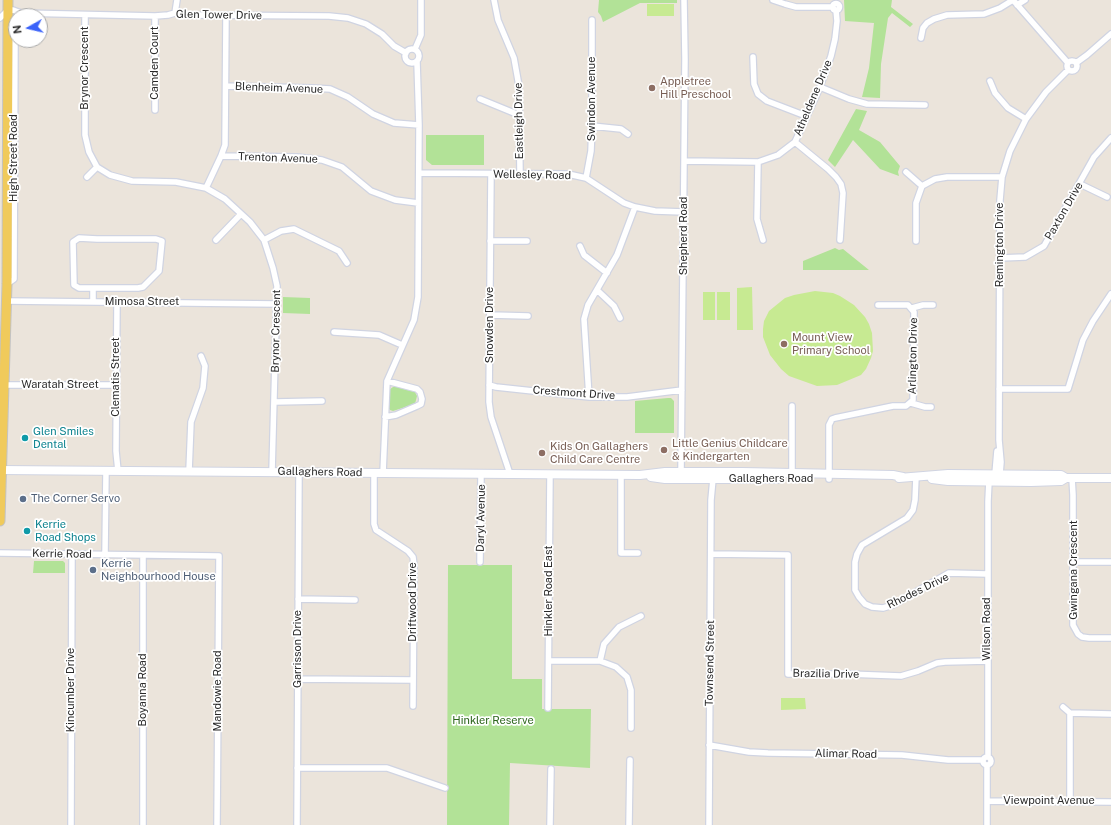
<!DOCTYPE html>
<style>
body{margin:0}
#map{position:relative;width:1111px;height:825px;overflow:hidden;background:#ebe4db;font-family:"Public Sans",sans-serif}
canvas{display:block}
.north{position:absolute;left:8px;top:8px;width:40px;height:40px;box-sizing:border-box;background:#fff;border:1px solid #a9a9a9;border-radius:50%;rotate:262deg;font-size:11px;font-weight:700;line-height:16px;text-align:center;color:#292929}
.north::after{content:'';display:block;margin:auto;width:14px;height:18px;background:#3a62f9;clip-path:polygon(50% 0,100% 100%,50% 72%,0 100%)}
</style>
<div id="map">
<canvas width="1111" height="825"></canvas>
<div class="north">N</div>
</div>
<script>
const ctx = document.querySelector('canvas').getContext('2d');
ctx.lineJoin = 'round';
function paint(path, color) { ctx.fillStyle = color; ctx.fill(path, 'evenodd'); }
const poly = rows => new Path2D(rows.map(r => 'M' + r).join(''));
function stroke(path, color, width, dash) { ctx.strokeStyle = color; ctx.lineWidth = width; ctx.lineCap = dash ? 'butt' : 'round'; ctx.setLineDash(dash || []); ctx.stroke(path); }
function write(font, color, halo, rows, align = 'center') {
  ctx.font = font + ' "Public Sans",sans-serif'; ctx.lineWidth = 3.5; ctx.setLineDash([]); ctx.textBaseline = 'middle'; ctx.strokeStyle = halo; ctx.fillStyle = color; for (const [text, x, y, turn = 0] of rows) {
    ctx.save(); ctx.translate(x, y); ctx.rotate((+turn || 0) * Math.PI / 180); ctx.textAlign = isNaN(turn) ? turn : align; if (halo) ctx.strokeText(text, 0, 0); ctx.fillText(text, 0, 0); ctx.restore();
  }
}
paint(poly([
 [599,0,677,0,677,3,640,3,603,22,601,16,598,12],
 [844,0,892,0,891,7,913,24,910,27,892,13,888,18,881,64,880,98,862,97,869,68,874,23,845,21],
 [856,109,867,111,859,130,880,142,900,166,898,172,899,176,880,169,853,140,835,167,828,160],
 [426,135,484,135,484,165,432,165,426,160],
 [835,248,839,250,843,249,869,270,803,270,803,261],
 [283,297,310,298,310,314,283,313],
 [393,387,397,387,415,392,417,396,415,404,393,411,390,410,388,407,388,395,389,390],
 [668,398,671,398,674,401,674,433,635,433,635,401],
 [34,561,63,561,65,563,65,573,33,573],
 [448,565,512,565,512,679,542,679,542,709,591,709,590,768,510,763,509,825,447,825]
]), '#b2e297');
paint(poly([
 [647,4,674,4,674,16,647,16],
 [752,287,753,330,737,330,737,288],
 [815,291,833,293,840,296,854,305,865,317,869,324,872,333,873,351,871,358,866,369,861,375,837,385,817,386,789,376,781,369,770,355,763,337,763,329,764,321,769,311,785,298,794,295],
 [703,292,715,292,715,320,703,320],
 [717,292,730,292,730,320,717,320],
 [781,698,805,698,806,709,781,710]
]), '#c7ea92');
const street = poly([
 [494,0,498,20,514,58,519,86,520,174],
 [773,0,785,4,796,7,833,7],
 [1013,0,1068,63],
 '832.5 7a3.5 3.5 0 1 1 7 0a3.5 3.5 0 1 1-7 0Z',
 [1017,5,1025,0],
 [175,13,177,0],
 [85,15,85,135,89,152,97,167,110,175,132,181,176,182,206,188,225,199,250,222,264,240,273,268,277,286,272,472],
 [155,16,155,110],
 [0,18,6,12,13,10,21,13,155,16,168,15,175,13,186,15,329,16,348,18,366,24,382,34,394,46,406,53],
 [921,38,923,28,927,23,934,19,947,15,984,14,1000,8,1013,0],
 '405 56a7 7 0 1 1 14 0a7 7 0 1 1-14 0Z',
 [415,49,421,35,421,0],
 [753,57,754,84,758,94,767,101,806,116],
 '1067 66a5 5 0 1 1 10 0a5 5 0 1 1-10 0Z',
 [1076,63,1087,55,1111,34],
 [990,81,995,93,1008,108,1026,119],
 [226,86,313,88,330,89,348,97,373,114,394,123,419,125],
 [820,87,849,99,867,104,925,105],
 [480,99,519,115],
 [592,126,621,129,628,134],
 [795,142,828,169,836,177,841,184,843,193,840,240],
 [221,156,297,157,322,160,342,167,371,191,395,200,418,203],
 [684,161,758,162,778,155,795,142,820,87,831,56,835,39,837,21,836,10],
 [758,162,757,219,763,240],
 [906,172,922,186],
 [419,173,568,174,586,178,624,203,635,207,655,211,684,212],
 [491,174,489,402,491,417,510,474],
 [87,177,97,167],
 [586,178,591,151,592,126,592,20],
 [1080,184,1107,197],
 [206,188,221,156,225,145,226,15],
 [216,240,241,214],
 [264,240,281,231,294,229,339,251,347,263],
 [490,241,527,241],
 [916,241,916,203,922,186,935,179,947,177,1002,177],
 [580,246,584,255,607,273],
 [1000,258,1025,257,1044,246,1094,157,1111,138],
 [7,284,14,279,15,36,8,32],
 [93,288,138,288,143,287,159,271,162,241,156,239,97,239,79,238,73,242,74,285,79,288,93,288,93,302],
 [597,290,614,306,620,318],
 [7,301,277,304],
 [117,302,116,451,118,471],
 [912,308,923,305,933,305],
 [490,315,528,316],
 [334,332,379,335,402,345],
 [4,385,116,385],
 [489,385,496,387,589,397,627,397,682,390],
 [999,389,1068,389,1083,340,1093,321,1111,294],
 [589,397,584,319,588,305,617,255,635,207],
 [275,402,322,401],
 [911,403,925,407,931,407],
 [385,417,396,415,417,406,421,404,422,399,420,392,417,389,387,381],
 [189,471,191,422,203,388,205,366,201,356],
 [681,472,685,59,684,0],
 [374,473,374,524,376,530,408,551,413,557,414,565,413,706],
 [383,473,387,381,414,320,418,297,419,125,417,62],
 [995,474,997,451],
 [1000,474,1001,462,999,440,1000,200,1002,177,1010,151,1026,119,1046,92,1068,70],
 [621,475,621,553,638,553],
 [916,477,915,500,913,510,907,518,862,545,857,554,855,562,855,590,859,597,865,604,872,607,883,608,893,605,949,573,987,574],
 [792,478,792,406],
 [1072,478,1073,495,1073,625,1078,634,1082,637,1089,638,1111,638],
 [829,479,829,425,832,419,835,418,893,406,906,406,913,400,914,312,908,305,878,305],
 [0,553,219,556,217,825],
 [105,554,106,471],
 [711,554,788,555,788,674,848,674,901,676,918,671,937,663,945,662,988,661],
 [480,562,481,474],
 [1074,562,1111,562],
 [298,599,355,600],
 [549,661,600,661,616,667,627,677,631,690,631,728],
 [600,661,604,644,619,627,641,616],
 [298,679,413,680],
 [1063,707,1070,713],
 [548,708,550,474],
 [709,745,749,752,768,753,902,755,948,760,983,760],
 '983 761a4 4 0 1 1 8 0a4 4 0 1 1-8 0Z',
 [988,757,988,501,989,481],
 [987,765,987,825],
 [297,768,387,768,445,788],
 [988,801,1111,802],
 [1070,802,1070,713,1111,714],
 [71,825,72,554],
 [143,825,143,555],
 [297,825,299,472],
 [550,825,551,769],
 [629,825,630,760],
 [709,825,711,500,713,479]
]);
const secondary = poly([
 [0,470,640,475,665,472,742,472,893,475,903,477],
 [651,477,665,479,778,479],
 [899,478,948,474,1061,475,1066,478,1111,478],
 [932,479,948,481,1031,482,1061,481,1066,478]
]);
const primary = poly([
 [0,521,7,284,8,0]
]);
stroke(street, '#d0d4e2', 8);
stroke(secondary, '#d0d4e2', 10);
stroke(primary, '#c3c3c3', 11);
stroke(street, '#fff', 5.5);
stroke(secondary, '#fff', 8);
stroke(primary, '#f0ca5b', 9);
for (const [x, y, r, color] of [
 [652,88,4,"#8d6e63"],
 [784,344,4,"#8d6e63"],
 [25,438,4,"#0f9aa8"],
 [664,450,4,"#8d6e63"],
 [542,453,4,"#8d6e63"],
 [23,499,4,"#5c6f8a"],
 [27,531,4,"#0f9aa8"],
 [93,570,4,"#5c6f8a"]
]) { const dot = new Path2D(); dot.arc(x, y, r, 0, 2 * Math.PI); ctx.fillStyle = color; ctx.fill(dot); stroke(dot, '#fff', 1.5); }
write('11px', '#292929', '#fff', [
 ["Glen Tower Drive",219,15,1],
 ["Camden Court",155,63,-90],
 ["Brynor Crescent",85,68,-90],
 ["Blenheim Avenue",279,88,2],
 ["Atheldene Drive",813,98,-67],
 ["Swindon Avenue",592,99,-90],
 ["Eastleigh Drive",519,121,-91],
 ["High Street Road",14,158,-90],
 ["Trenton Avenue",278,158,2],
 ["Wellesley Road",532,175,1],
 ["Paxton Drive",1064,211,-60],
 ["Shepherd Road",684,236,-90],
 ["Remington Drive",1000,245,-90],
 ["Mimosa Street",142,302],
 ["Snowden Drive",490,325,-90],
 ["Brynor Crescent",276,331,-89],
 ["Arlington Drive",913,356,-89],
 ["Clematis Street",116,377,-90],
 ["Waratah Street",60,385],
 ["Crestmont Drive",574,393,4],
 ["Gallaghers Road",320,472,1],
 ["Gallaghers Road",771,479],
 ["Daryl Avenue",481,518,-89],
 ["Kerrie Road",62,554,1],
 ["Gwingana Crescent",1074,570,-90],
 ["Hinkler Road East",549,591,-90],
 ["Rhodes Drive",918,591,-26],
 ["Driftwood Drive",413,602,-90],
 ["Wilson Road",987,629,-90],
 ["Garrisson Drive",298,649,-90],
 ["Townsend Street",710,663,-89],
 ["Brazilia Drive",826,674,1],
 ["Kincumber Drive",71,690,-90],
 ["Boyanna Road",143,690,-90],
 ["Mandowie Road",218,691,-90],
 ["Alimar Road",846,754,1],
 ["Viewpoint Avenue",1049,801]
]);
write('11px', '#785e54', '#fff', [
 ["Appletree",660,82],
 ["Hill Preschool",660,95],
 ["Mount View",792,338],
 ["Primary School",792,351],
 ["Little Genius Childcare",672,444],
 ["& Kindergarten",672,457],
 ["Kids On Gallaghers",550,447],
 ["Child Care Centre",550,460]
], 'left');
write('11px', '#0d838f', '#fff', [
 ["Glen Smiles",33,432],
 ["Dental",33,445],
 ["Kerrie",35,525],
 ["Road Shops",35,538]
], 'left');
write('11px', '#4e5e75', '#fff', [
 ["The Corner Servo",31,499],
 ["Kerrie",101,564],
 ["Neighbourhood House",101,577]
], 'left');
write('11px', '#2b651a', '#fff', [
 ["Hinkler Reserve",493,721]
]);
</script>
